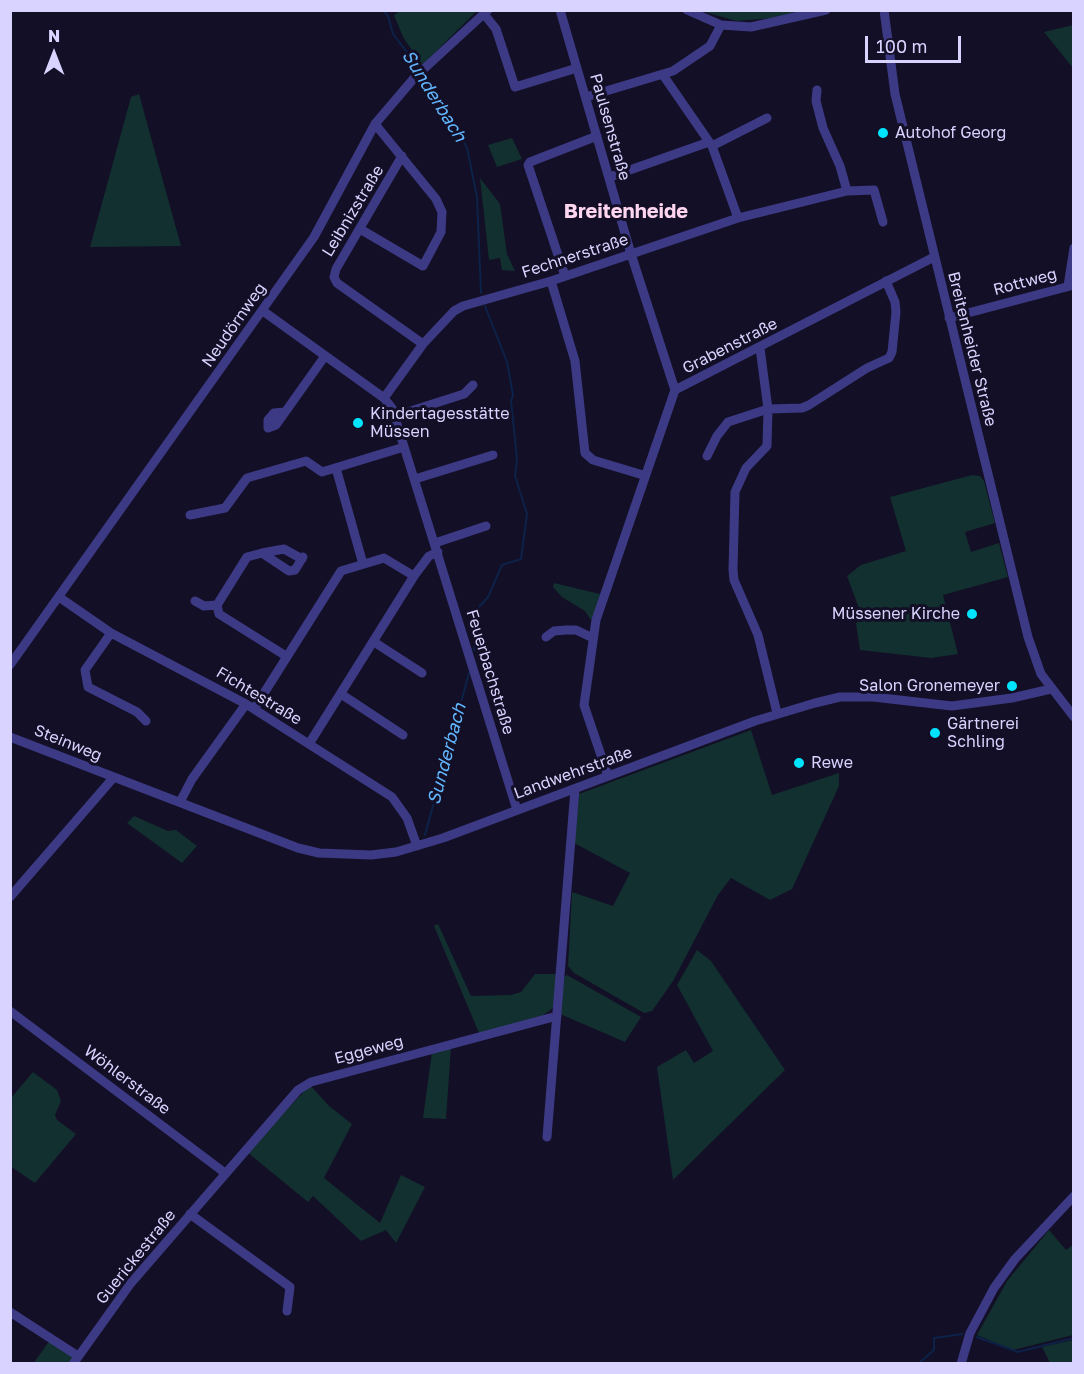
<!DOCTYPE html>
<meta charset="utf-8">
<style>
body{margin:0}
#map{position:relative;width:1084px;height:1374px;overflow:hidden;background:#130f26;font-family:"Golos Text",sans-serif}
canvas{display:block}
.frame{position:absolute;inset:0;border:12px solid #d9d4ff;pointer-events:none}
.north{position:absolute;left:24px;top:24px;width:60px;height:60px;-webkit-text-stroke:4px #130f26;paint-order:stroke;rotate:0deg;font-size:16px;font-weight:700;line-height:24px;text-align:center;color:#d9d4ff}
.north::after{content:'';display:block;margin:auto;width:21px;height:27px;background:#d9d4ff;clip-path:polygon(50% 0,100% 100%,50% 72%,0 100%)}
.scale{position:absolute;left:865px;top:36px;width:96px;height:27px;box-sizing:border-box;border:3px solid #d9d4ff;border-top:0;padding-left:8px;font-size:18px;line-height:21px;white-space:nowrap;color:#d9d4ff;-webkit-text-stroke:4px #130f26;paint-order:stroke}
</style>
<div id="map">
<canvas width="1084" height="1374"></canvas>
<div class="frame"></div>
<div class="north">N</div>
<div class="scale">100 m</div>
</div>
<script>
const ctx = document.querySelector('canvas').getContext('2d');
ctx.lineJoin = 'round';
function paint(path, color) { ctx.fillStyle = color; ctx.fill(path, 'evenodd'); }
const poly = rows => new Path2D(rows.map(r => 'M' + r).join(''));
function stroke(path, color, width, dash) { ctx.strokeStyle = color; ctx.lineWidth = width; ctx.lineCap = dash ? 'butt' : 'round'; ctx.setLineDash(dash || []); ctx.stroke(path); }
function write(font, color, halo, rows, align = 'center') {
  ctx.font = font + ' "Golos Text",sans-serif'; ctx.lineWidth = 6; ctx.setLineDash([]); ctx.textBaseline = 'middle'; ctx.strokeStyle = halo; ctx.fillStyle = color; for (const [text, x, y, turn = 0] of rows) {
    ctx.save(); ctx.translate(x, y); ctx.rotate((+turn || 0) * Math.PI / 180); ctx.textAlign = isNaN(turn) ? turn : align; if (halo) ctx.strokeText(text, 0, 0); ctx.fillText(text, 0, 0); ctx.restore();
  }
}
paint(poly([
 [400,11,477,11,422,65,403,37,394,15],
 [701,11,802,11,773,18,737,21],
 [1073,25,1074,25,1073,68,1044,32],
 [139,94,181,246,90,247,131,97],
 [512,138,522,159,497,167,488,145],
 [480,178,500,204,507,254,515,271,502,270,500,258,489,260],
 [972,475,980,476,984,481,995,523,965,532,971,552,999,543,1008,577,943,595,958,654,931,658,860,650,856,623,863,619,847,576,861,565,906,551,890,497],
 [554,583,600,594,595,616,591,620,585,611,562,597,553,587],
 [751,730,772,795,839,773,839,786,792,889,770,900,731,878,718,895,673,981,652,1011,644,1013,574,973,568,966,572,892,613,906,630,873,574,843,579,794],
 [134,816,168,831,176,830,197,846,182,863,127,823],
 [438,924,471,996,511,995,521,992,535,974,558,974,554,1007,542,1016,479,1033,434,926],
 [697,950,711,961,785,1070,673,1180,657,1067,686,1050,694,1063,713,1051,677,985],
 [567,975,641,1017,625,1042,560,1014,564,977],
 [451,1047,446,1119,423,1118,432,1052],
 [33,1072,57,1090,61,1101,55,1115,57,1120,76,1134,35,1183,10,1166,11,1098],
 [310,1085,329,1106,352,1124,324,1178,380,1223,401,1175,425,1187,396,1243,386,1230,361,1241,313,1196,308,1202,247,1152],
 [1049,1230,1066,1250,1073,1245,1073,1335,1013,1350,977,1335,1007,1281],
 [50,1340,74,1357,69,1363,33,1364],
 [1073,1340,1073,1363,1050,1363,1042,1347]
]), '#12302f');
stroke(poly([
 [383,10,388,16,393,34,419,68],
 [422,72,454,122,467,148,477,197,481,293],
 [474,650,478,608,488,597,502,565,521,559,527,514,515,476,517,459,511,401,513,395,507,362,485,306],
 [425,835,469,673],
 [977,1337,1018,1352,1074,1338],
 [918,1364,934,1350,934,1338,963,1334]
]), '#0c2248', 2);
stroke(poly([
 [560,10,631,254,675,390],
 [687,10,721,25,751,27,826,10],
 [884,10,895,94,1028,637,1041,674,1074,717],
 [484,14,496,29,515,87,577,68],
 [663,75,712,146,738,218],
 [817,90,816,101,823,128,840,166,847,191],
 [586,97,673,71,710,46,721,25],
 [712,146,767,118],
 [402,156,336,269,334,277,337,283,423,344],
 [610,177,709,142],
 [360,229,423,266,441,232,442,212,436,199,375,124],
 [565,276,528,165,530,162,597,136],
 [551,281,575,361,585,453,593,460,643,475],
 [1068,286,1074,248],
 [263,311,384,398,392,408,517,810],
 [949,318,1074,285],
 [760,348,768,409,767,446,746,468,735,492,733,570,734,580,758,635,777,713],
 [675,390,934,257],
 [384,398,423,344,454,311,463,306,551,281,738,218,847,191,874,190,883,222],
 [395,416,464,394,473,385],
 [268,428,276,425,325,356],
 [268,428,268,420,274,413,285,412],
 [707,456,717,436,728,422,768,409,802,408,809,405,867,368,889,358,892,352,896,312,895,302,886,281],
 [336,468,363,564],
 [415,479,493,455],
 [190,515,225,508,247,478,306,461,322,472,404,447],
 [435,543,486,526],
 [262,553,284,549,302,559],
 [59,597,111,633,246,704,392,797,407,818,417,846],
 [195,601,204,606,217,605,219,614,286,656],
 [217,605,247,557,262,553,289,571,295,570,303,557],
 [111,633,85,670,88,687,137,712,146,721],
 [546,637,554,631,566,630,576,630,593,638],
 [374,642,422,673],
 [10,665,314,237,375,124,415,77,488,10],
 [341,694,403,735],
 [254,709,341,571,384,558,414,576],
 [10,737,298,848,319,853,371,855,396,852,443,838,755,721,815,703,840,697,873,697,952,706,1012,698,1051,689],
 [309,744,414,576,429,556,438,552],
 [608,776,584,705,596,620,675,390],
 [180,802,192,779,246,704],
 [10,897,114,777],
 [10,1011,225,1173],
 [547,1137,575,789],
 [190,1214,290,1287,287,1311],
 [10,1312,78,1356],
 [73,1364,131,1283,298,1090,311,1082,557,1016],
 [961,1364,970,1333,994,1288,1015,1259,1074,1196]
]), '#3d3a85', 9);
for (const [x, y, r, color] of [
 [883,133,6,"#00e5ff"],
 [358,423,6,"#00e5ff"],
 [972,614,6,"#00e5ff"],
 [1012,686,6,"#00e5ff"],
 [935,733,6,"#00e5ff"],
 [799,763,6,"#00e5ff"]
]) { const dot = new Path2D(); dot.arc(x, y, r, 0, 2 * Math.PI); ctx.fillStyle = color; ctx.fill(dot); stroke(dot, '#130f26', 2); }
write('16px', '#d9d4ff', '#130f26', [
 ["Paulsenstraße",610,127,74],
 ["Leibnizstraße",353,211,-59],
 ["Fechnerstraße",575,256,-18],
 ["Rottweg",1025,282,-15],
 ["Neudörnweg",234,325,-55],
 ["Grabenstraße",730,346,-27],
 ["Breitenheider Straße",972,349,76],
 ["Feuerbachstraße",490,672,73],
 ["Fichtestraße",259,696,31],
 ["Steinweg",68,743,22],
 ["Landwehrstraße",573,773,-20],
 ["Eggeweg",369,1050,-15],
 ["Wöhlerstraße",127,1080,37],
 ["Guerickestraße",136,1257,-51]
]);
write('16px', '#d9d4ff', '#130f26', [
 ["Autohof Georg",895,133],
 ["Kindertagesstätte",370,414],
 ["Müssen",370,432],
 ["Müssener Kirche",960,614,"right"],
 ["Salon Gronemeyer",1000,686,"right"],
 ["Gärtnerei",947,724],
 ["Schling",947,742],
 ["Rewe",811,763]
], 'left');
write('italic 18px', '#62b6ff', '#130f26', [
 ["Sunderbach",434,96,58],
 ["Sunderbach",447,754,-75]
]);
write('bold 20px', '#ffd6f0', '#130f26', [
 ["Breitenheide",626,212]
]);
</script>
